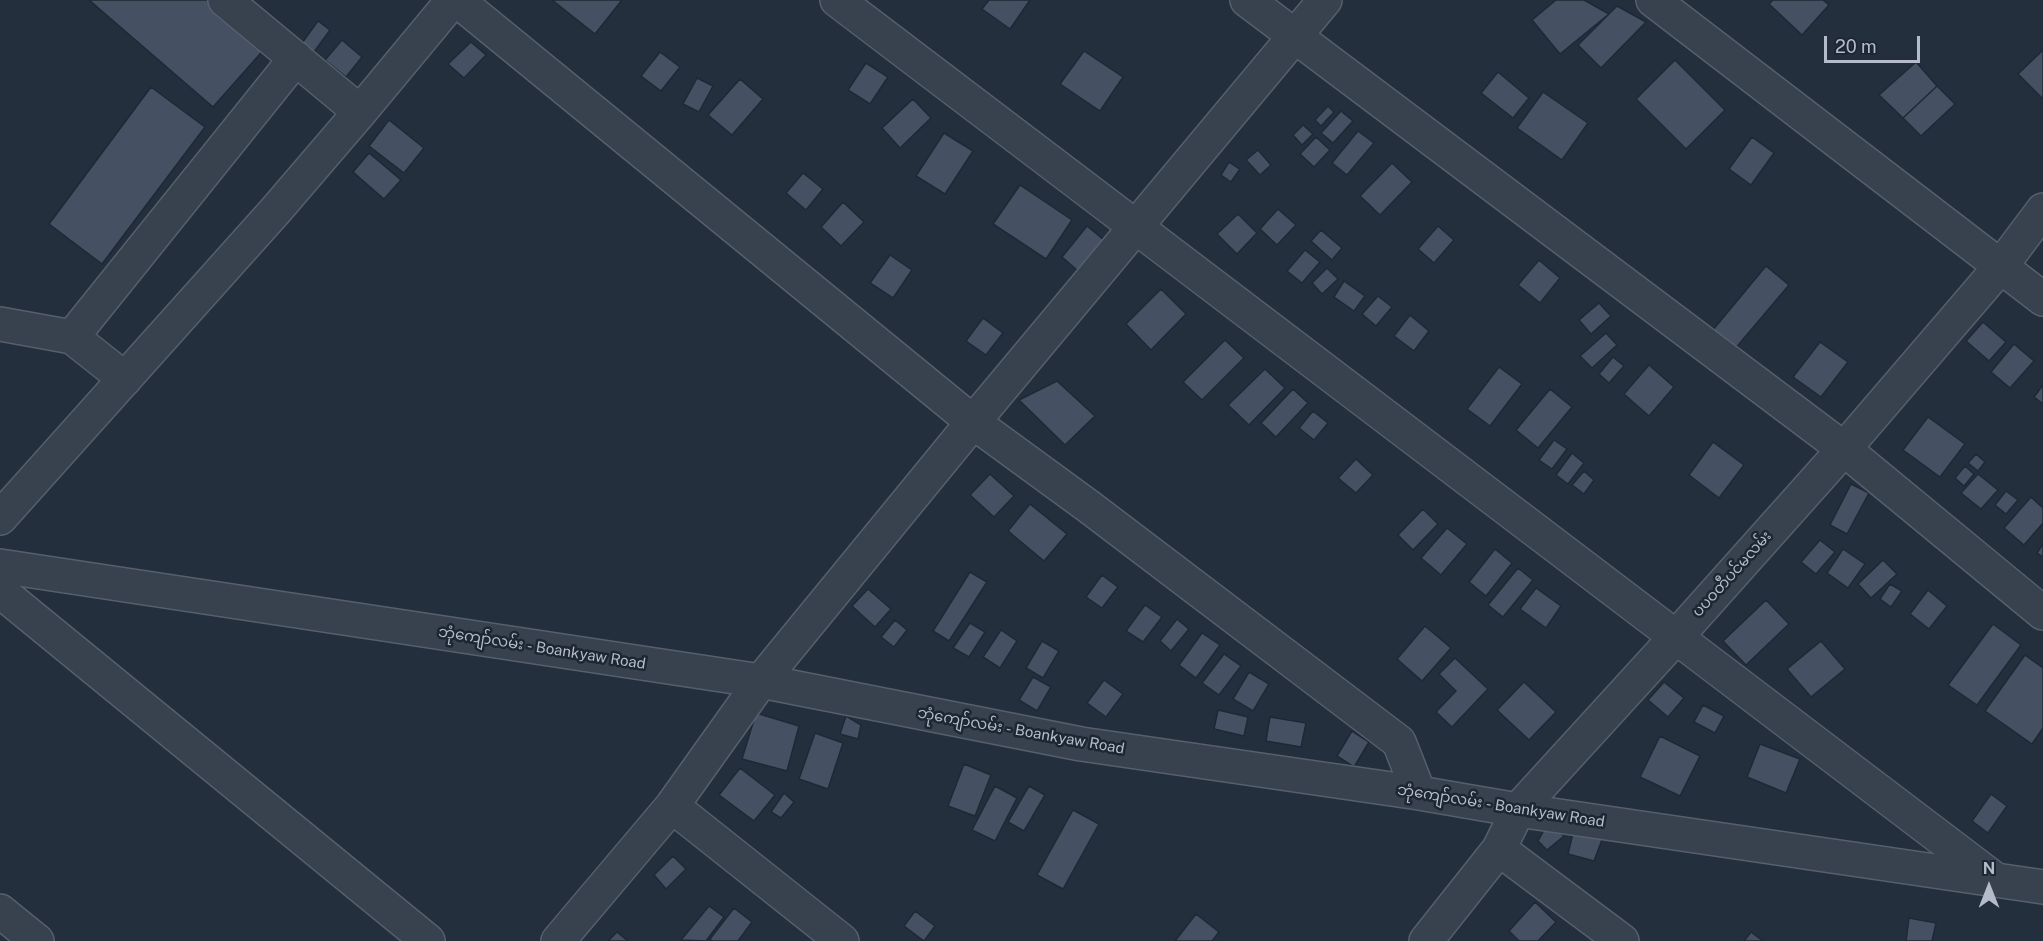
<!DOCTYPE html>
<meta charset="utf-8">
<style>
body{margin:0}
#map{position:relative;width:2043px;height:941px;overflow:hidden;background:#242f3e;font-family:"Public Sans",sans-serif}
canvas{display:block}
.north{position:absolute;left:1959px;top:857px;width:60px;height:60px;-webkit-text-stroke:4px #1d2633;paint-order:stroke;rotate:0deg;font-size:16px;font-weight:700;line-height:24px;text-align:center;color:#b4bcc9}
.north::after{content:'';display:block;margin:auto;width:21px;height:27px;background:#b4bcc9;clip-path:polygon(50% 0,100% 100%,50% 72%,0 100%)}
.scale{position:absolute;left:1824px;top:36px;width:96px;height:27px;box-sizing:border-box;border:3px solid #b4bcc9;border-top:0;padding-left:8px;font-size:18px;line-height:21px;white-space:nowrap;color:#b4bcc9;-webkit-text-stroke:4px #1d2633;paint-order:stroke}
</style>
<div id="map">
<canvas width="2043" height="941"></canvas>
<div class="north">N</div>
<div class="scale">20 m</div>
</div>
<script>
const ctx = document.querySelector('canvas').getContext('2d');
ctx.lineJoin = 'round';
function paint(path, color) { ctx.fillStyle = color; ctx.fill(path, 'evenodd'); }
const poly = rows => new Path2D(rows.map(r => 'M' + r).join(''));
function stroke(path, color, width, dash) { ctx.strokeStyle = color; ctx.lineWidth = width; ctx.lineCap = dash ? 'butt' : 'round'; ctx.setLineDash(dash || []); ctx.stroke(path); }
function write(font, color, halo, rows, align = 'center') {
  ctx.font = font + ' "Public Sans","Noto Sans Myanmar",sans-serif'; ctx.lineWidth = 5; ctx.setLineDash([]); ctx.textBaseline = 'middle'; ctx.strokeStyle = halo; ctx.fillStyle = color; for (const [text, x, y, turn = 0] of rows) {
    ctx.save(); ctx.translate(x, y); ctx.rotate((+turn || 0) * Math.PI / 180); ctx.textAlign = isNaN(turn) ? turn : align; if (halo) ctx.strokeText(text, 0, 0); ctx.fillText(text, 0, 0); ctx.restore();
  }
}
const building = poly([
 [89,0,213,0,267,46,213,107,89,0],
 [552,0,622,0,595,34,552,0],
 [989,0,1030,0,1010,29,982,9,989,0],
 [1556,0,1584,0,1609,14,1560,54,1532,20,1556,0],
 [1773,0,1823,0,1829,5,1802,35,1769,4,1773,0],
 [1617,6,1646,22,1601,68,1578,45,1617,6],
 [318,21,330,30,314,52,302,43,318,21],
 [342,40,362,57,346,77,325,60,342,40],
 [471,42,486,55,464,78,448,64,471,42],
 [2043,50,2043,99,2018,74,2043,50],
 [1084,51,1123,77,1100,111,1060,84,1084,51],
 [660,52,680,67,661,91,641,76,660,52],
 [1675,60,1725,110,1686,149,1636,99,1675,60],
 [1916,62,1937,86,1903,118,1879,95,1916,62],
 [866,63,888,77,870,104,848,90,866,63],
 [1498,72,1529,98,1513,118,1481,93,1498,72],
 [697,78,713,86,699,112,683,104,697,78],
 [740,79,763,99,732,135,708,115,740,79],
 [1937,86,1955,104,1921,136,1903,118,1937,86],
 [151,87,205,127,102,264,49,224,151,87],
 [1543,92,1588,123,1562,160,1517,128,1543,92],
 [913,99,931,118,900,148,882,128,913,99],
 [1328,106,1334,112,1321,126,1315,120,1328,106],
 [1341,111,1353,121,1333,143,1321,133,1341,111],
 [389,120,424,148,404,173,369,146,389,120],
 [1303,125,1313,134,1302,145,1293,135,1303,125],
 [1358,131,1374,143,1347,175,1332,163,1358,131],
 [944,133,973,151,945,194,916,176,944,133],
 [1316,137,1330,150,1314,167,1300,154,1316,137],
 [1752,137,1774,153,1751,185,1729,169,1752,137],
 [1258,150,1271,165,1260,175,1246,160,1258,150],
 [369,153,401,180,384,199,353,172,369,153],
 [1229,162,1240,169,1231,182,1221,175,1229,162],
 [1392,163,1412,182,1380,215,1360,196,1392,163],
 [803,173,823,189,806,210,786,193,803,173],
 [1020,185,1072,220,1046,259,993,224,1020,185],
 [843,202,864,222,841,246,821,227,843,202],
 [1278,209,1296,225,1277,245,1260,229,1278,209],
 [1238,214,1257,233,1237,254,1217,234,1238,214],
 [1087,226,1104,240,1078,271,1062,257,1087,226],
 [1438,226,1454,240,1434,263,1418,249,1438,226],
 [1321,230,1342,248,1332,260,1311,241,1321,230],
 [1305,250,1320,262,1302,283,1287,271,1305,250],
 [890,255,912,270,893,298,870,283,890,255],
 [1539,260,1560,278,1540,303,1518,285,1539,260],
 [1766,266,1789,285,1734,350,1712,331,1766,266],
 [1327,268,1338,279,1322,294,1312,283,1327,268],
 [1344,281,1365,296,1354,311,1334,297,1344,281],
 [1161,289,1186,314,1151,350,1126,324,1161,289],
 [1378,296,1392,307,1376,326,1362,314,1378,296],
 [1599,303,1611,316,1591,334,1579,320,1599,303],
 [1410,315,1429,331,1414,351,1394,336,1410,315],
 [983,318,1003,333,986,355,966,341,983,318],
 [1983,322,2006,342,1989,361,1966,341,1983,322],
 [1606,333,1617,345,1592,368,1580,356,1606,333],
 [1225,340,1244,358,1202,400,1183,382,1225,340],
 [1820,342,1848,362,1821,397,1793,377,1820,342],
 [2014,344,2034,361,2010,388,1991,372,2014,344],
 [1613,357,1624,366,1609,383,1599,374,1613,357],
 [1649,365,1674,387,1649,416,1624,394,1649,365],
 [1499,367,1522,384,1490,426,1467,409,1499,367],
 [1265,369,1285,388,1249,425,1228,405,1265,369],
 [1057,381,1095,416,1065,445,1019,400,1057,381],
 [2043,385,2043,404,2034,397,2043,385],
 [1293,389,1308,403,1276,437,1261,423,1293,389],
 [1550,389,1572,407,1538,448,1516,430,1550,389],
 [1313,411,1328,423,1314,440,1299,428,1313,411],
 [1928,417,1965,444,1940,477,1903,450,1928,417],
 [1554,440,1567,449,1552,469,1539,460,1554,440],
 [1713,442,1744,465,1719,498,1689,475,1713,442],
 [1572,453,1584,463,1568,484,1556,475,1572,453],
 [1976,454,1985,462,1978,471,1968,463,1976,454],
 [1356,459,1373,475,1356,493,1338,478,1356,459],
 [1965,466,1974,474,1964,486,1955,478,1965,466],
 [1584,471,1594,480,1584,494,1572,485,1584,471],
 [990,474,1014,496,994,517,970,495,990,474],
 [1978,474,1998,490,1981,509,1961,493,1978,474],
 [1851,484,1869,493,1847,534,1830,525,1851,484],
 [2006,491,2018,500,2006,514,1995,505,2006,491],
 [2031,497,2043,508,2043,523,2024,545,2004,528,2031,497],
 [1030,504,1067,534,1044,561,1008,531,1030,504],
 [1423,509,1438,524,1413,550,1398,535,1423,509],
 [1447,528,1467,544,1441,575,1421,558,1447,528],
 [1820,540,1835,552,1816,574,1801,562,1820,540],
 [2043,544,2043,557,2037,553,2043,544],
 [1495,549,1512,563,1486,596,1469,582,1495,549],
 [1843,549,1865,564,1848,588,1827,573,1843,549],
 [1883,560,1897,574,1871,598,1858,584,1883,560],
 [1518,568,1533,580,1503,617,1488,605,1518,568],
 [970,572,987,582,949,641,933,631,970,572],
 [1102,575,1118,587,1102,608,1086,597,1102,575],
 [1890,584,1902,591,1891,607,1880,599,1890,584],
 [1536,588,1561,606,1546,628,1520,609,1536,588],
 [868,589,891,609,875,627,852,606,868,589],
 [1928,590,1947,606,1929,629,1910,614,1928,590],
 [1766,600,1789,624,1746,665,1723,641,1766,600],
 [1145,605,1162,617,1143,642,1126,631,1145,605],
 [1177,619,1189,629,1171,651,1160,641,1177,619],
 [895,620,907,630,894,647,881,637,895,620],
 [970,623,985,632,969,657,953,648,970,623],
 [1993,624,2021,645,1977,705,1948,685,1993,624],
 [1425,626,1451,648,1422,681,1397,659,1425,626],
 [1001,630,1017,641,1000,668,983,657,1001,630],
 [1202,633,1220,645,1196,678,1179,665,1202,633],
 [1042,641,1059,651,1043,678,1026,668,1042,641],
 [1821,641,1845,669,1811,697,1787,669,1821,641],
 [1224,654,1241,666,1219,695,1202,683,1224,654],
 [2025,655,2043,668,2043,728,2032,744,1985,711,2025,655],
 [1455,658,1488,689,1452,727,1436,712,1456,691,1439,674,1455,658],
 [1249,672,1269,684,1253,711,1233,699,1249,672],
 [1033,677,1051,687,1037,711,1019,700,1033,677],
 [1104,680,1123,694,1106,717,1087,703,1104,680],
 [1524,682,1556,712,1529,740,1497,710,1524,682],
 [1664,682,1684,698,1668,717,1648,700,1664,682],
 [1703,705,1724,716,1715,733,1694,722,1703,705],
 [1218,710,1248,717,1244,736,1214,729,1218,710],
 [756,713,799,726,787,771,742,759,756,713],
 [846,716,861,725,858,739,840,734,846,716],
 [1270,717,1306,723,1301,747,1266,741,1270,717],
 [1352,731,1369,742,1354,767,1337,756,1352,731],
 [815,733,843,743,828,789,799,779,815,733],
 [1660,736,1700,756,1680,796,1640,777,1660,736],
 [1760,744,1800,759,1786,793,1747,777,1760,744],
 [964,764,991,775,975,816,948,806,964,764],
 [740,768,775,795,754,821,719,795,740,768],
 [995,786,1017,798,995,841,972,830,995,786],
 [1029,786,1045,795,1024,831,1008,822,1029,786],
 [784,793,794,802,781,818,771,812,784,793],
 [1991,794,2007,806,1988,833,1972,821,1991,794],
 [1073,810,1099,824,1063,889,1037,875,1073,810],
 [1549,821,1564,836,1547,850,1538,841,1549,821],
 [1573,833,1603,837,1594,861,1568,854,1573,833],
 [673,856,686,869,666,889,654,875,673,856],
 [1535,902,1556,922,1538,941,1519,941,1509,931,1535,902],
 [709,906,724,917,706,941,681,940,709,906],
 [734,908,752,922,738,941,712,941,710,939,734,908],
 [915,911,935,926,924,941,904,926,915,911],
 [1196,914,1219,932,1212,941,1175,941,1196,914],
 [1909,918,1936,923,1932,941,1906,941,1909,918],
 [617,932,628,941,608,941,617,932],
 [1751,932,1763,941,1744,941,1751,932]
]);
paint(building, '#455162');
stroke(building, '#1f2835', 1.5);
const minor = poly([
 [225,0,360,112],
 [457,0,973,422,1088,506,1399,742,1419,793],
 [837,0,1992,877],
 [1247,0,1844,449,2043,613],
 [1653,0,2043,299],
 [0,324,72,337,296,58],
 [72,337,125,379],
 [0,518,276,210,360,112,453,0],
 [0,566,761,681,1081,744,1419,793,1518,810,2043,887],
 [0,591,428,941],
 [672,806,842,941],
 [1499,849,1622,941],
 [0,911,37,941],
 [558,941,672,806,761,681,973,422,1325,0],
 [1426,941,1499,849,1518,810,1677,636,1844,449,2001,266,2043,210]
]);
stroke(minor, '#565f6c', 36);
stroke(minor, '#38414e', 33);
write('15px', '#b4bcc9', '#1d2633', [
 ["ပပဝတီပင်မလမ်း",1732,574,-48],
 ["ဘုံကျော်လမ်း - Boankyaw Road",542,648,9],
 ["ဘုံကျော်လမ်း - Boankyaw Road",1021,731,10],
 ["ဘုံကျော်လမ်း - Boankyaw Road",1501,806,9]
]);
</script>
